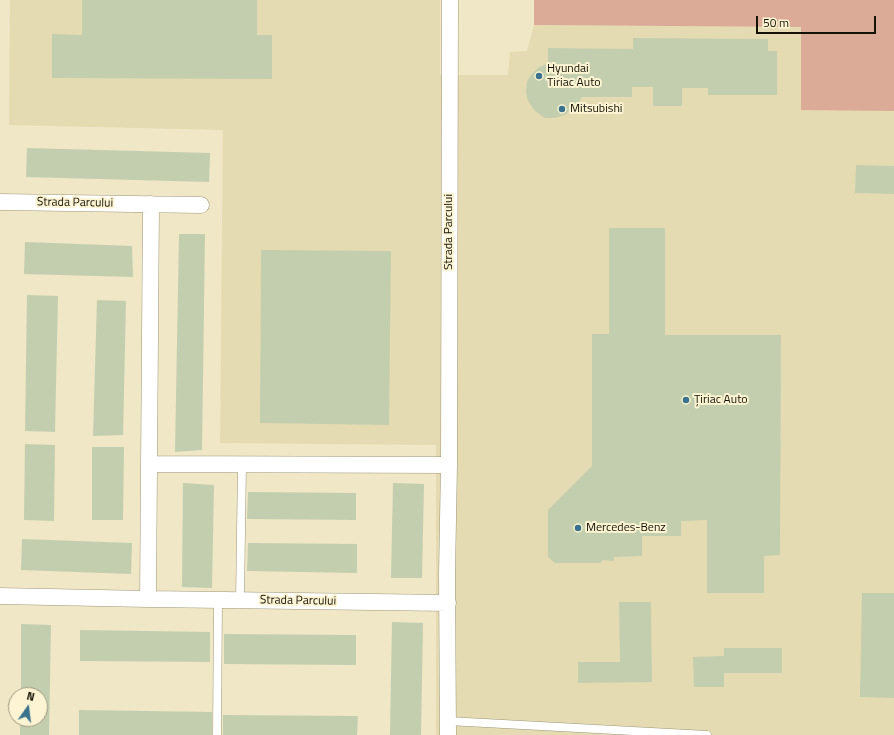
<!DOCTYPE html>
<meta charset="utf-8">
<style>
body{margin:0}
#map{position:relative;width:894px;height:735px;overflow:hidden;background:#efe7c6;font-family:"Titillium Web",sans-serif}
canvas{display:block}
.north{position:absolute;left:8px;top:687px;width:40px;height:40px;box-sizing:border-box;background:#fcf4d2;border:1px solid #9f9980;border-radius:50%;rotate:14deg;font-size:11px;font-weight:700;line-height:16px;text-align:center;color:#141106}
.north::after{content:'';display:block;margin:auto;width:14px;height:18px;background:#3a718c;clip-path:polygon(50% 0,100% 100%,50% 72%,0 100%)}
.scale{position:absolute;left:756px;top:16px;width:120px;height:18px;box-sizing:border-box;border:2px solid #141106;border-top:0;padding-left:5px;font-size:12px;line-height:14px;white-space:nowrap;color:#141106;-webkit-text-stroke:3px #fcf4d2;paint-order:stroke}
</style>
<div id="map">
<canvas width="894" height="735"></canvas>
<div class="north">N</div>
<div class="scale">50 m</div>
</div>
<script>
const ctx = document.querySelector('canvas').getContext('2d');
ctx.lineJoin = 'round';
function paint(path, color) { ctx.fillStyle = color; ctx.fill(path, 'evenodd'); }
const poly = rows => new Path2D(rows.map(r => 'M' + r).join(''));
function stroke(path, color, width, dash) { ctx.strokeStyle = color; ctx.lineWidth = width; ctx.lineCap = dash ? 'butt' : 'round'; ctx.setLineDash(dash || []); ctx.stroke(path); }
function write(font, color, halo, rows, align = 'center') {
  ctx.font = font + ' "Titillium Web",sans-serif'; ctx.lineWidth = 4; ctx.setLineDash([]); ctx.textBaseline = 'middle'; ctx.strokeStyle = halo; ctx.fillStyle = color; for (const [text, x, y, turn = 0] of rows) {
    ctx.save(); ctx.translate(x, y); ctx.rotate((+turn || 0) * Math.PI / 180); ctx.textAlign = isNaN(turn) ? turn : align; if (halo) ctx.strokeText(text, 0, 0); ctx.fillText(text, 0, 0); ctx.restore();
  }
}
paint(poly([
 [10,0,440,0,440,75,508,75,510,52,527,51,534,25,802,27,894,110,894,735,436,735,436,445,220,443,223,130,9,125]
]), '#e5dbb2');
paint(poly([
 [534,0,894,0,894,111,801,110,801,27,534,25]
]), '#dbab98');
paint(poly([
 [82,0,257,0,257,35,272,35,272,79,52,78,52,34,82,35],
 [633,38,768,39,768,51,777,51,777,95,708,95,708,88,682,88,682,106,653,106,653,87,632,87,632,97,582,97,578,104,565,115,555,118,545,118,535,111,528,101,526,92,527,82,530,76,538,68,548,63,548,48,633,49],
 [27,148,210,153,209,182,26,177],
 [856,165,894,166,894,194,855,193],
 [609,228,665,228,665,335,781,335,780,555,764,556,764,593,707,593,707,520,681,521,681,536,642,536,642,556,614,557,614,561,603,560,600,563,555,563,548,557,548,510,592,466,592,334,609,334],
 [179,234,205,234,202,450,175,452],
 [25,242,132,246,133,277,24,274],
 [261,250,391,251,389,425,260,423],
 [27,295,58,296,55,432,25,431],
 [97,300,126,301,123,435,93,436],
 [25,444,55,445,54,521,24,520],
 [92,447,124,447,123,520,92,520],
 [183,483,214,485,212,588,182,587],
 [393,483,424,484,422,578,391,578],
 [248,492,356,493,356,520,247,519],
 [22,539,132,543,131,574,21,570],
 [248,543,357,544,357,573,247,571],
 [862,593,894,593,894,698,860,697],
 [619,602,651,602,652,682,578,683,578,662,620,662],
 [392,622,423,623,421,735,390,735],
 [21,624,51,625,49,735,20,735,20,719,40,719,40,695,21,695],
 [80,630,210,632,210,662,80,661],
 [224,634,356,635,356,665,224,664],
 [724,648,782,648,782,673,724,673,724,687,694,687,693,657,724,656],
 [79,710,212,712,212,735,79,735],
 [223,715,358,716,357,735,223,735]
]), '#c3ceae');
const service = poly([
 [240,600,242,464],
 [448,721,707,735],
 [217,735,218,600]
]);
const minor = poly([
 [0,202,201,205],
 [150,464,449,465],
 [0,596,148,599,448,603],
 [148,599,151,204],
 [448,735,447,574,449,465,450,0]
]);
stroke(service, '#9e9778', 9);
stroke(minor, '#9e9778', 17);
stroke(service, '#fff', 8);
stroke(minor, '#fff', 16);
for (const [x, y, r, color] of [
 [539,76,4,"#3a718c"],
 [562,109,4,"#3a718c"],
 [686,400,4,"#3a718c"],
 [578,528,4,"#3a718c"]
]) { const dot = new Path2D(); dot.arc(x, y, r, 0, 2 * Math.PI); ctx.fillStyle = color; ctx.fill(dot); stroke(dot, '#fcf4d2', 1.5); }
write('12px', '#141106', '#fcf4d2', [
 ["Hyundai",547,69],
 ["Tiriac Auto",547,83],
 ["Mitsubishi",570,109],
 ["Țiriac Auto",694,400],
 ["Mercedes-Benz",586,528]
], 'left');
write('12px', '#141106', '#fcf4d2', [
 ["Strada Parcului",75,203,1],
 ["Strada Parcului",449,232,-90],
 ["Strada Parcului",298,601,1]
]);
</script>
